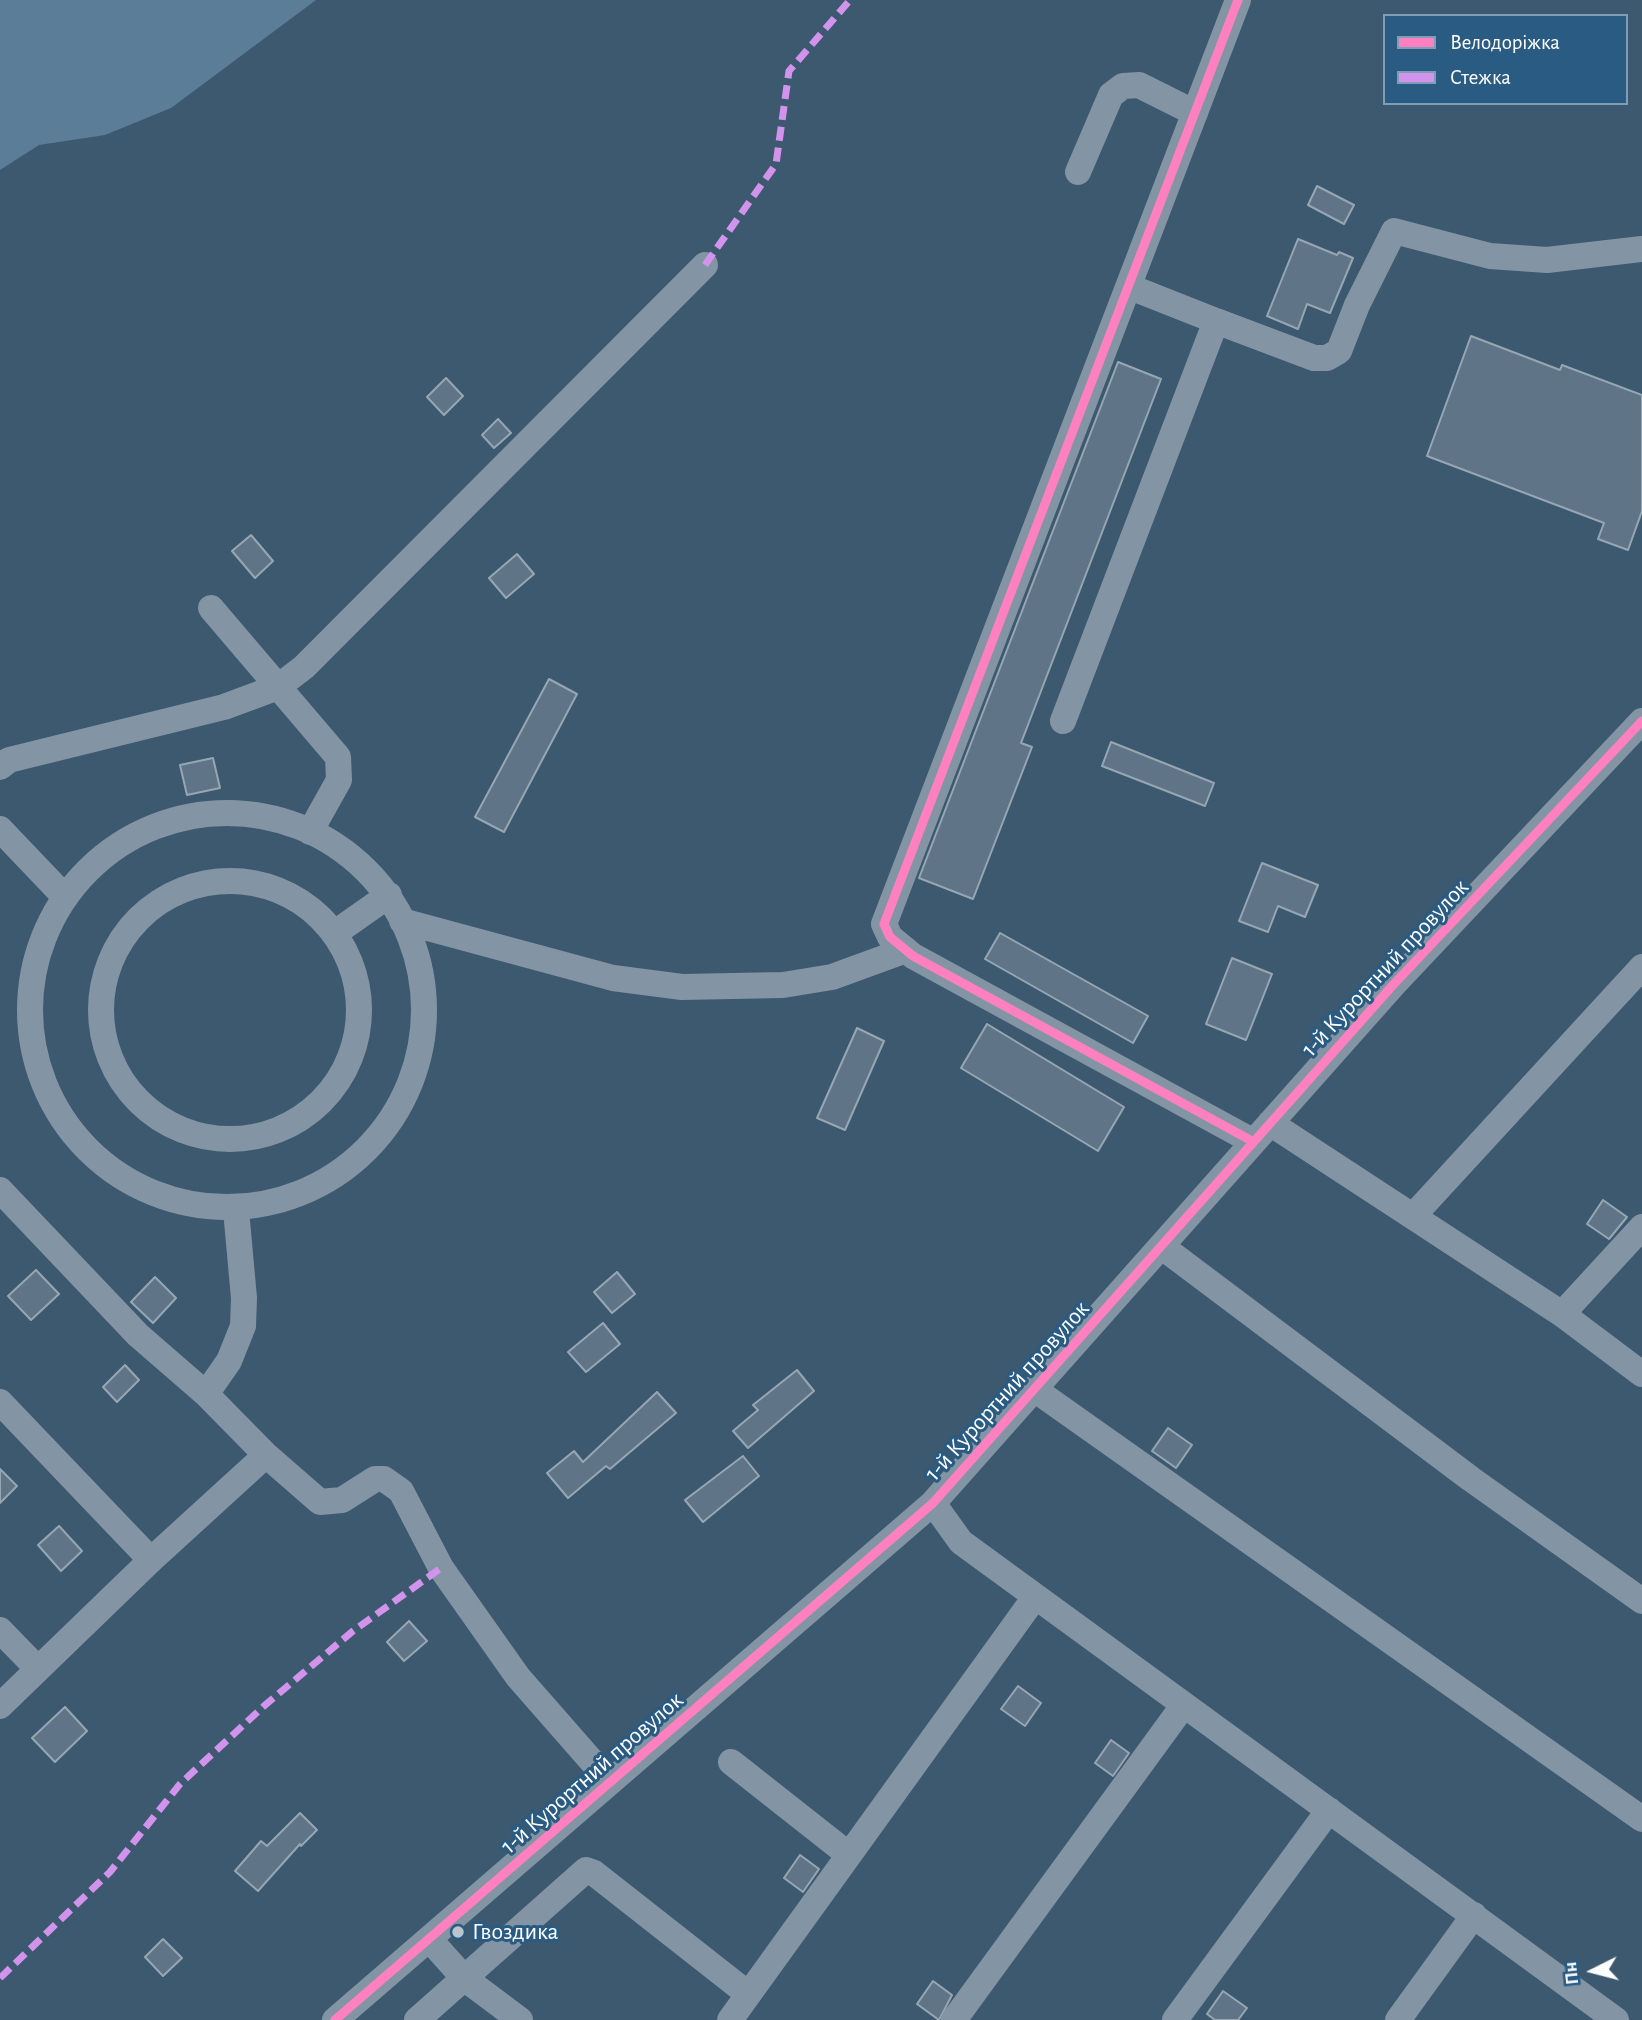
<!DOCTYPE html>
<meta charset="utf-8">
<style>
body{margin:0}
#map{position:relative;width:1642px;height:2020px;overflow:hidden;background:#3d596f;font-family:"Alegreya Sans",sans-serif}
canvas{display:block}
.legend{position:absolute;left:1383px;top:14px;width:245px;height:91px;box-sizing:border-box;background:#295b83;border:2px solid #7f9db5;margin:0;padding:9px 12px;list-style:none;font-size:21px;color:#fff}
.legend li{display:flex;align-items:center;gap:14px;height:35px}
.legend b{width:35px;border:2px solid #7f9db5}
.north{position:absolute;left:1558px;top:1936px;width:70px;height:70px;-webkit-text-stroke:5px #295b83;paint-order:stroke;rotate:264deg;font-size:19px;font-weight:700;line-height:28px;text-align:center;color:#fff}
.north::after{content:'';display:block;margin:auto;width:24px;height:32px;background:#fff;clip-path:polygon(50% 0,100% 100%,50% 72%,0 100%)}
</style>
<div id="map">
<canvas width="1642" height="2020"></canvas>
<ul class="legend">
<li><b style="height:9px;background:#ff80c0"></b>Велодоріжка</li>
<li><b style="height:9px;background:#d193ec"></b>Стежка</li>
</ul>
<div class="north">Пн</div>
</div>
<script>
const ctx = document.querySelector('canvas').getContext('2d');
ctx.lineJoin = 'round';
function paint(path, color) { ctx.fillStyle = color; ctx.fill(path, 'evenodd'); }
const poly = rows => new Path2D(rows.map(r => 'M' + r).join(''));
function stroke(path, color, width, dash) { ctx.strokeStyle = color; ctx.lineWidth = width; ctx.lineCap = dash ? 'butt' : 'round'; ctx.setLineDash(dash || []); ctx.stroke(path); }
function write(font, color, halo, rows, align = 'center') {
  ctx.font = font + ' "Alegreya Sans",sans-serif'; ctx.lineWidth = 6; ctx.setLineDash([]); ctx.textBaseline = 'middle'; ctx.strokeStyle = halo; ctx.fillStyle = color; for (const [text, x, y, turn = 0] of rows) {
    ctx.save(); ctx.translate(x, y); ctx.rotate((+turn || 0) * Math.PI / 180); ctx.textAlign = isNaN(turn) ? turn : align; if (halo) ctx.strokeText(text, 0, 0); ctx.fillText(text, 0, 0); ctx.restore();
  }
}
paint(poly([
 [0,0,316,0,171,108,105,135,39,145,0,170]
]), '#5c7d98');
const building = poly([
 [1317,186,1354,205,1344,224,1308,205,1317,186],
 [1298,239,1337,255,1339,252,1353,258,1330,313,1307,304,1298,329,1267,316,1298,239],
 [1471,336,1560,370,1562,365,1642,395,1642,511,1628,550,1598,539,1604,523,1427,456,1471,336],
 [1118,362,1161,379,1021,743,1032,747,973,899,919,878,1118,362],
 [446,378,463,396,444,415,427,397,446,378],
 [498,419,511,433,494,448,482,435,498,419],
 [251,535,273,561,255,578,232,551,251,535],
 [517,554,534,574,506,598,489,578,517,554],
 [549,679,577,694,504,832,475,817,549,679],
 [1111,742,1214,783,1205,806,1102,766,1111,742],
 [213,758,220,788,187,795,180,765,213,758],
 [1262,863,1318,885,1305,917,1278,906,1268,932,1239,921,1262,863],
 [1000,933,1148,1016,1133,1043,985,959,1000,933],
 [1232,958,1272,974,1246,1040,1206,1024,1232,958],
 [987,1024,1124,1107,1098,1151,961,1068,987,1024],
 [857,1028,884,1041,845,1130,817,1118,857,1028],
 [1603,1200,1627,1217,1609,1239,1587,1224,1603,1200],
 [36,1270,59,1294,31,1320,8,1296,36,1270],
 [617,1272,635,1294,612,1313,594,1292,617,1272],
 [155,1277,176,1298,153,1323,131,1302,155,1277],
 [603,1323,620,1344,586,1372,568,1352,603,1323],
 [125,1365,139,1380,117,1402,103,1387,125,1365],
 [797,1370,814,1391,748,1448,733,1431,758,1410,753,1405,797,1370],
 [657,1392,676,1413,610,1469,606,1466,568,1498,547,1473,574,1451,583,1462,657,1392],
 [1168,1428,1192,1445,1176,1468,1152,1451,1168,1428],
 [743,1456,759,1476,703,1522,685,1500,743,1456],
 [0,1469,17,1486,0,1503,0,1469],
 [59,1526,82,1551,61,1571,38,1545,59,1526],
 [409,1621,427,1641,404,1661,387,1642,409,1621],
 [1018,1686,1041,1703,1025,1726,1001,1709,1018,1686],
 [65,1707,87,1731,55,1762,32,1738,65,1707],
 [1111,1740,1129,1753,1113,1776,1095,1763,1111,1740],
 [300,1813,317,1830,301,1846,300,1844,258,1891,235,1871,261,1841,267,1846,300,1813],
 [800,1855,819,1869,803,1892,784,1878,800,1855],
 [163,1939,182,1958,163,1976,145,1957,163,1939],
 [933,1981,952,1995,939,2020,917,2004,933,1981],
 [1223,1991,1247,2008,1238,2020,1215,2020,1207,2014,1223,1991]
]);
paint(building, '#5f7486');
stroke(building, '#96a7b3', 2);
stroke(poly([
 [1238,0,884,924,890,937,913,956,1252,1141],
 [1078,172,1111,95,1123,86,1139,85,1195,113],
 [1216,321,1314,358,1327,358,1339,351,1357,305,1394,231,1490,256,1547,260,1642,249],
 [211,608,338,757,339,780,310,832],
 [1063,721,1216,321,1130,287],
 [0,767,9,760,224,707,278,687,304,667,705,265],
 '30 1010a197 197 0 1 1 394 0a197 197 0 1 1-394 0Z',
 [0,829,64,896],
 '101 1010a129 129 0 1 1 258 0a129 129 0 1 1-258 0Z',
 [402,921,613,978,682,987,783,985,832,977,906,950],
 [335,933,389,895],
 [1270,1123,1562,1314,1642,1374],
 [0,1190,138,1335,206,1394,266,1455,151,1560,0,1706],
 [1413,1216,1642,967],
 [1161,1246,1471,1479,1642,1601],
 [1562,1314,1642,1227],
 [1034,1389,1642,1819],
 [206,1394,229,1361,243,1326,244,1298,236,1210],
 [0,1402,151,1560],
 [266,1455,320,1502,342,1500,375,1479,384,1479,401,1491,441,1568,518,1677,610,1782],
 [933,1503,961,1542,1616,2020],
 [0,1630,38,1669],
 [731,1762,849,1855],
 [430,1940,464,1978,520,2020],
 [335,2020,933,1503,1393,985,1642,721],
 [417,2020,586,1870,594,1873,748,1994],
 [730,2020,1035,1597],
 [954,2020,1183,1706],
 [1175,2020,1329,1810],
 [1398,2020,1474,1915]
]), '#8395a5', 26);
stroke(poly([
 [705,265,776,164,789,71,850,0],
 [0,1978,110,1872,180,1784,264,1706,353,1631,441,1568]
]), '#d193ec', 7, [14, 7]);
stroke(poly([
 [1238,0,884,924,890,937,913,956,1252,1141],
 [335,2020,933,1503,1393,985,1642,721]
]), '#ff80c0', 9);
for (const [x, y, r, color] of [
 [458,1932,7,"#bbc5cd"]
]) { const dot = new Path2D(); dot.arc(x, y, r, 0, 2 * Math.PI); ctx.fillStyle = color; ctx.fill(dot); stroke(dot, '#295b83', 2.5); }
write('24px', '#fff', '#295b83', [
 ["1-й Курортний провулок",1385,968,-47],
 ["1-й Курортний провулок",1007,1391,-48],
 ["1-й Курортний провулок",592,1773,-41]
]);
write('24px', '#fff', '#295b83', [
 ["Гвоздика",472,1932]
], 'left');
</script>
